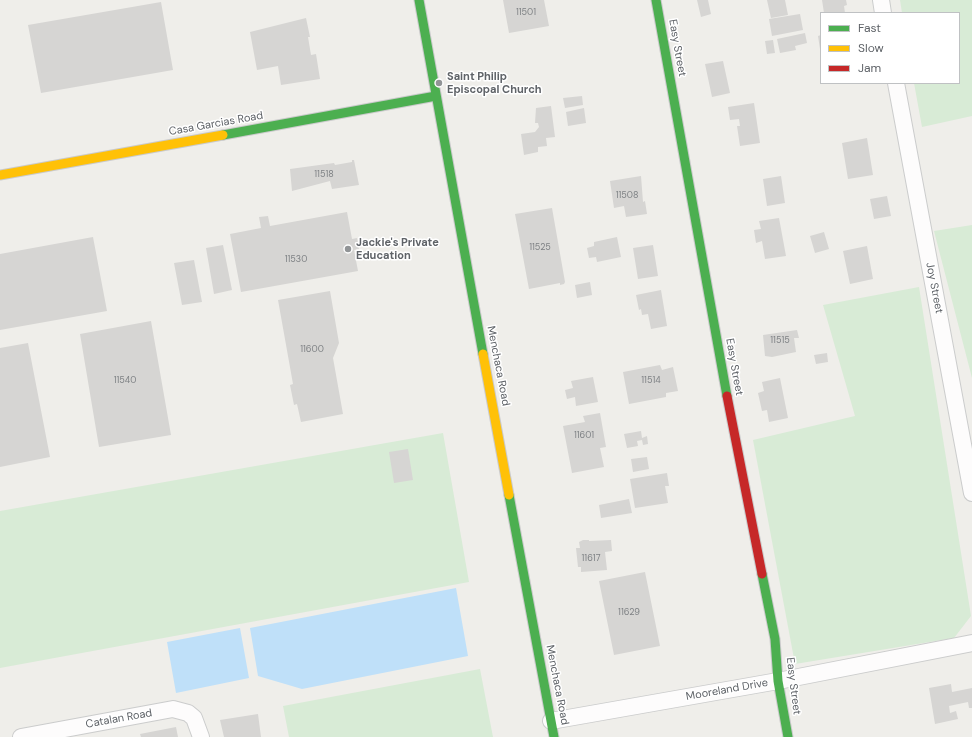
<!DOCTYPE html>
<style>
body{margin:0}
#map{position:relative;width:972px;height:737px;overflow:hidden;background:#efeeea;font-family:"DM Sans",sans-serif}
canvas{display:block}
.legend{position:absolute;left:820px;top:12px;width:140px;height:72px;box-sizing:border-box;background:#fff;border:1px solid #bfc1c3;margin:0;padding:5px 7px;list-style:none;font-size:12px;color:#5f6368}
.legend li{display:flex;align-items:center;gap:8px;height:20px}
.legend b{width:20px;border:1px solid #bfc1c3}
</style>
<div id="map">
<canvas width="972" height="737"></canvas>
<ul class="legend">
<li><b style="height:5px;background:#4caf50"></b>Fast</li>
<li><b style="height:5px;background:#ffc107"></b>Slow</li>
<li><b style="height:5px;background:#c62828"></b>Jam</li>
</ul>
</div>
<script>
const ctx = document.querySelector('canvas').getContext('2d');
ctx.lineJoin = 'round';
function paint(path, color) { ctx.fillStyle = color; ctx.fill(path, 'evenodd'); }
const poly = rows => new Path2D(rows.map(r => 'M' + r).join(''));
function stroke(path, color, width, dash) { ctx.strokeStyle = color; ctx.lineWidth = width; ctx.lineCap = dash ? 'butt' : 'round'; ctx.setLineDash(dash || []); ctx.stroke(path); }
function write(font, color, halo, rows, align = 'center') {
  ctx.font = font + ' "DM Sans",sans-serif'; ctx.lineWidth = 3; ctx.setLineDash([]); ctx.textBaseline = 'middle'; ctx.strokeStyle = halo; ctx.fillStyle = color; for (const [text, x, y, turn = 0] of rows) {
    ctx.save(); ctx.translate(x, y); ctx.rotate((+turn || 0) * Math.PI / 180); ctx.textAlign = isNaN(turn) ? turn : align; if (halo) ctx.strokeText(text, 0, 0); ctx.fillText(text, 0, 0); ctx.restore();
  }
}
paint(poly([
 [900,0,972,0,972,116,922,127,914,83,959,83,959,13,902,13],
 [972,225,972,378,934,231],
 [919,287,971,616,954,638,795,664,753,440,855,416,823,305],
 [443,433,469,582,0,668,0,511],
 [480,669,493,737,289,737,283,706]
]), '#d8ebd6');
paint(poly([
 [456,588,468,656,302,689,258,676,250,628],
 [240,628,249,678,176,693,167,642]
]), '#bfe0f9');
paint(poly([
 [503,0,544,0,549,26,509,33],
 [697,0,708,0,711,14,701,17],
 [767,0,785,0,788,15,771,18],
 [822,0,846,0,847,5,844,6,845,13,824,13],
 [161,2,173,70,41,93,28,25],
 [800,14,803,30,772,36,769,19],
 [306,18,310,37,308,37,311,55,316,54,320,79,281,85,278,66,257,70,250,32],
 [805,33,807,43,795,46,796,50,780,53,777,39],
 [821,35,821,49,820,49,818,36],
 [773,40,775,53,767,54,765,41],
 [723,61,730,93,712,97,705,64],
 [582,96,583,105,565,108,563,98],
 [754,103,760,143,740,146,737,126,740,126,739,119,730,120,728,107],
 [551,106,555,137,546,138,547,146,538,147,538,152,524,155,521,134,535,132,539,127,538,123,535,123,536,108],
 [584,108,586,123,568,126,566,112],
 [867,138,873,175,848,179,842,143],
 [352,160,354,160,359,185,332,189,330,181,292,191,290,169,334,163,335,165,352,162],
 [641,176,643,202,645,201,647,214,626,217,624,206,614,208,610,181],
 [781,176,785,203,767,206,763,179],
 [887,196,891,216,874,219,870,199],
 [552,208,565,282,564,284,560,285,560,283,529,289,515,214],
 [347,212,352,239,357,238,359,249,354,250,358,271,241,292,230,234,261,228,259,217,268,216,270,226],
 [779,218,786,256,765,259,762,241,756,243,754,230,761,229,759,221],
 [824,232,829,249,815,253,810,236],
 [93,237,107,311,0,330,0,254],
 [617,237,621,257,597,262,596,257,589,258,587,248,594,246,594,242],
 [223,245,232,290,214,294,206,248],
 [653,245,658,276,638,279,633,248],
 [867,246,873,279,850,284,843,251],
 [194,260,202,302,182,305,174,263],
 [590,282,592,295,577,298,575,285],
 [661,290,667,326,651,329,648,314,642,315,641,309,639,310,636,295],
 [330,291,339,343,333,358,343,414,301,422,297,404,294,405,290,385,293,384,278,300],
 [151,321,171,435,99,447,80,334],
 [797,330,799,338,794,338,796,352,772,357,765,356,763,335],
 [28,343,50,457,0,467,0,348],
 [827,353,828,362,816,364,814,355],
 [660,365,662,370,673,367,678,391,666,393,666,397,629,404,623,372],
 [593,377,598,402,576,406,575,397,567,399,565,390,573,388,571,381],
 [780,378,788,418,769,422,767,410,762,411,758,393,764,391,762,382],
 [600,413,606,447,600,448,604,467,572,473,563,426,585,422,583,416],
 [641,431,642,438,647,436,648,444,643,445,642,440,637,441,638,446,627,448,624,434],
 [408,449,413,480,394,483,389,452],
 [647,457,649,469,633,472,631,459],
 [667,473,669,486,665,486,668,503,635,508,630,479],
 [629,499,632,513,601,518,599,505],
 [583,540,589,540,589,541,611,540,612,551,605,552,607,570,581,572,581,567,578,567,576,548,580,548,579,542],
 [645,572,660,646,614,655,599,581],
 [951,684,952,692,972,688,972,708,969,708,968,702,949,706,950,713,956,711,958,719,935,724,929,688],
 [258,714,261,737,224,737,220,720],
 [176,727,178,737,141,737,140,734]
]), '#d6d5d3');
const street = poly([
 [881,0,883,13],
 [896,83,972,493],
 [551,721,778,681,972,643],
 [21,737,173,709,188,713,194,718,201,737]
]);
const fast = poly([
 [419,0,483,354],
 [656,0,727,396],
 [223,135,436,96],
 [509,495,554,737],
 [762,574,775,639,778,681,788,737]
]);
const slow = poly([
 [0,175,223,135],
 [483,354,509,495]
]);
const jam = poly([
 [727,396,762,574]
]);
stroke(street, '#cbcccc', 18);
stroke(fast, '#cacacb', 11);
stroke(slow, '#cacacb', 11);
stroke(jam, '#cacacb', 11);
stroke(street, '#fdfcfc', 16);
stroke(fast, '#4caf50', 9);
stroke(slow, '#ffc107', 9);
stroke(jam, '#c62828', 9);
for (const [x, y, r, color] of [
 [439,83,4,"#919496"],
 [348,249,4,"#919496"]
]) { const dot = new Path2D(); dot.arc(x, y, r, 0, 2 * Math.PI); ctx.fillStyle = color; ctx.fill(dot); stroke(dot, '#fff', 1.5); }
write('9px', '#7e8184', null, [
 ["11501",526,13],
 ["11518",324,175],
 ["11508",627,196],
 ["11525",540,248],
 ["11530",296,260],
 ["11515",780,341],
 ["11600",312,350],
 ["11540",125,381],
 ["11514",651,381],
 ["11601",584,436],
 ["11617",591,559],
 ["11629",629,613]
]);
write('11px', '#5f6368', '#fff', [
 ["Easy Street",677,48,80],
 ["Casa Garcias Road",216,124,-10],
 ["Joy Street",934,288,79],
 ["Menchaca Road",498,366,79],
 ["Easy Street",734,367,80],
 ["Menchaca Road",557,685,79],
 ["Easy Street",793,686,83],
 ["Mooreland Drive",727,690,-10],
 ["Catalan Road",119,719,-10]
]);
write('bold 11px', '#5f6368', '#fff', [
 ["Saint Philip",447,77],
 ["Episcopal Church",447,90],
 ["Jackie's Private",356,243],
 ["Education",356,256]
], 'left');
</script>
